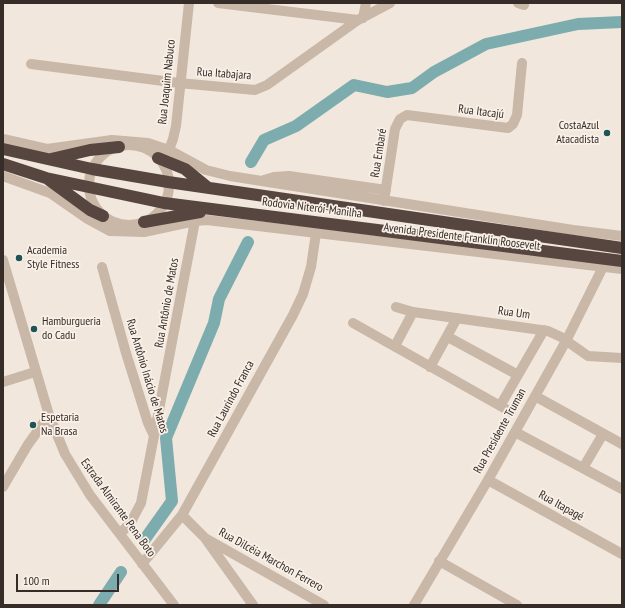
<!DOCTYPE html>
<meta charset="utf-8">
<style>
body{margin:0}
#map{position:relative;width:625px;height:608px;overflow:hidden;background:#f1e7dc;font-family:"PT Sans Narrow",sans-serif}
canvas{display:block}
.frame{position:absolute;inset:0;border:4px solid #362c28;pointer-events:none}
.scale{position:absolute;left:16px;top:574px;width:103px;height:18px;box-sizing:border-box;border:2px solid #362c28;border-top:0;padding-left:5px;font-size:12px;line-height:14px;white-space:nowrap;color:#362c28;-webkit-text-stroke:3px #f9f1e8;paint-order:stroke}
</style>
<div id="map">
<canvas width="625" height="608"></canvas>
<div class="frame"></div>
<div class="scale">100 m</div>
</div>
<script>
const ctx = document.querySelector('canvas').getContext('2d');
ctx.lineJoin = 'round';
const poly = rows => new Path2D(rows.map(r => 'M' + r).join(''));
function stroke(path, color, width, dash) { ctx.strokeStyle = color; ctx.lineWidth = width; ctx.lineCap = dash ? 'butt' : 'round'; ctx.setLineDash(dash || []); ctx.stroke(path); }
function write(font, color, halo, rows, align = 'center') {
  ctx.font = font + ' "PT Sans Narrow",sans-serif'; ctx.lineWidth = 3.5; ctx.setLineDash([]); ctx.textBaseline = 'middle'; ctx.strokeStyle = halo; ctx.fillStyle = color; for (const [text, x, y, turn = 0] of rows) {
    ctx.save(); ctx.translate(x, y); ctx.rotate((+turn || 0) * Math.PI / 180); ctx.textAlign = isNaN(turn) ? turn : align; if (halo) ctx.strokeText(text, 0, 0); ctx.fillText(text, 0, 0); ctx.restore();
  }
}
stroke(poly([
 [251,162,264,140,296,126,354,85,387,92,412,88,434,72,486,44,578,24,622,22],
 [145,539,172,501,166,438,214,323,219,299,248,242],
 [99,605,121,572]
]), '#7cacae', 12);
stroke(poly([
 [218,3,358,20],
 [518,3,524,5],
 [363,18,366,3],
 [31,64,179,83,255,90,267,85,358,20,390,3],
 [3,139,47,149,112,140,148,143,169,150,206,170,230,176,573,230,622,236],
 '89 185a40 40 0 1 1 80 0a40 40 0 1 1-80 0Z',
 [164,154,169,150,173,139,176,126,189,3],
 [3,176,50,193,86,218,110,231,144,232,195,221,207,220,622,269],
 [264,180,274,177,289,176,386,190],
 [384,201,395,129,400,119,407,115,508,128,513,124,517,115,522,63],
 [3,260,49,415,65,454,90,495,174,605],
 [102,267,126,353,148,423,154,436,141,503,131,522,120,534],
 [396,307,413,312,548,331,561,337,588,356,622,358],
 [353,323,511,412],
 [448,337,518,375],
 [395,346,413,312],
 [430,367,457,318],
 [3,382,35,372],
 [535,396,622,444],
 [500,406,544,330],
 [515,432,622,489],
 [154,436,195,221],
 [583,468,603,434],
 [488,480,622,554],
 [3,487,27,446,49,415],
 [182,515,205,538,253,605],
 [205,538,324,605],
 [439,561,517,605],
 [142,564,182,515,293,315,303,294,311,267,316,233],
 [414,605,488,480,566,341,603,267]
]), '#c9b7a8', 10);
stroke(poly([
 [3,149,92,169,168,182,622,248],
 [158,158,185,169,207,187],
 [51,159,90,150,119,147],
 [3,164,46,178,164,203,622,261],
 [49,180,90,210,103,216],
 [144,222,200,212]
]), '#574640', 12);
for (const [x, y, r, color] of [
 [607,133,4,"#1f5457"],
 [19,258,4,"#1f5457"],
 [34,329,4,"#1f5457"],
 [33,425,4,"#1f5457"]
]) { const dot = new Path2D(); dot.arc(x, y, r, 0, 2 * Math.PI); ctx.fillStyle = color; ctx.fill(dot); stroke(dot, '#f9f1e8', 1.5); }
write('12px', '#362c28', '#f9f1e8', [
 ["Rua Itabajara",224,74,4],
 ["Rua Joaquim Nabuco",167,82,-84],
 ["Rua Itacajú",481,112,7],
 ["Rua Embaré",379,153,-81],
 ["Rodovia Niterói-Manilha",312,208,7],
 ["Avenida Presidente Franklin Roosevelt",462,237,7],
 ["Rua Antônio de Matos",167,303,-80],
 ["Rua Um",514,313,8],
 ["Rua Antônio Inácio de Matos",147,376,73],
 ["Rua Laurindo Franca",231,399,-62],
 ["Rua Presidente Truman",500,431,-61],
 ["Rua Itapagé",561,506,29],
 ["Estrada Almirante Pena Boto",118,508,54],
 ["Rua Dilcéia Marchon Ferrero",271,560,29]
]);
write('12px', '#362c28', '#f9f1e8', [
 ["CostaAzul",599,126,"right"],
 ["Atacadista",599,140,"right"],
 ["Academia",27,251],
 ["Style Fitness",27,265],
 ["Hamburgueria",42,322],
 ["do Cadu",42,336],
 ["Espetaria",41,418],
 ["Na Brasa",41,432]
], 'left');
</script>
